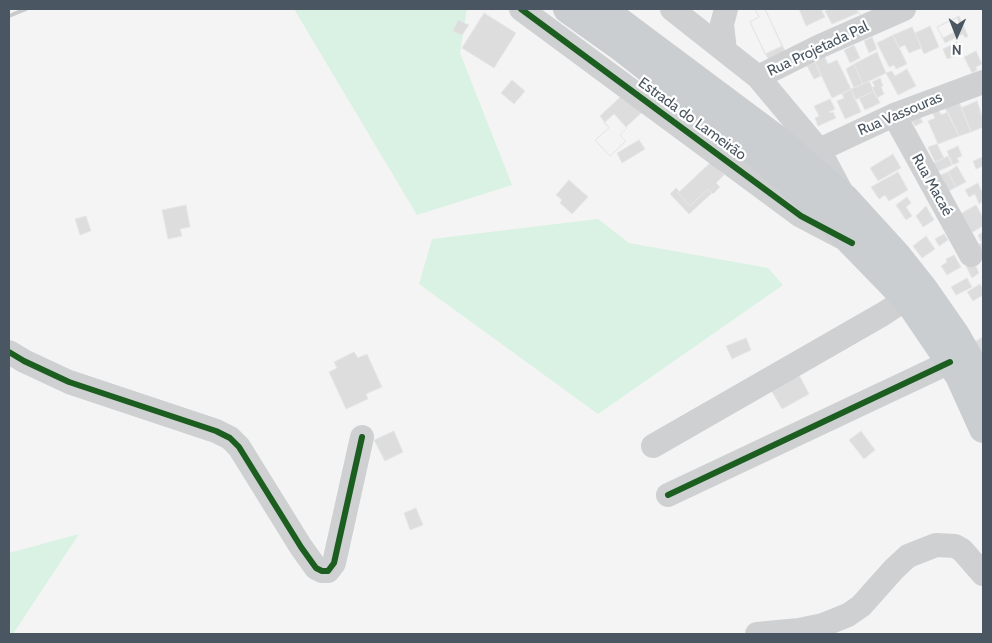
<!DOCTYPE html>
<meta charset="utf-8">
<style>
body{margin:0}
#map{position:relative;width:992px;height:643px;overflow:hidden;background:#f4f4f4;font-family:Cabin,sans-serif}
canvas{display:block}
.frame{position:absolute;inset:0;border:10px solid #4a5661;pointer-events:none}
.north{position:absolute;left:932px;top:10px;width:50px;height:50px;-webkit-text-stroke:4px #fff;paint-order:stroke;rotate:181deg;font-size:14px;font-weight:700;line-height:20px;text-align:center;color:#4a5661}
.north::after{content:'';display:block;margin:auto;width:18px;height:22px;background:#4a5661;clip-path:polygon(50% 0,100% 100%,50% 72%,0 100%)}
</style>
<div id="map">
<canvas width="992" height="643"></canvas>
<div class="frame"></div>
<div class="north">N</div>
</div>
<script>
const ctx = document.querySelector('canvas').getContext('2d');
ctx.lineJoin = 'round';
function paint(path, color) { ctx.fillStyle = color; ctx.fill(path, 'evenodd'); }
const poly = rows => new Path2D(rows.map(r => 'M' + r).join(''));
function stroke(path, color, width, dash) { ctx.strokeStyle = color; ctx.lineWidth = width; ctx.lineCap = dash ? 'butt' : 'round'; ctx.setLineDash(dash || []); ctx.stroke(path); }
function write(font, color, halo, rows, align = 'center') {
  ctx.font = font + ' Cabin,sans-serif'; ctx.lineWidth = 4.5; ctx.setLineDash([]); ctx.textBaseline = 'middle'; ctx.strokeStyle = halo; ctx.fillStyle = color; for (const [text, x, y, turn = 0] of rows) {
    ctx.save(); ctx.translate(x, y); ctx.rotate((+turn || 0) * Math.PI / 180); ctx.textAlign = isNaN(turn) ? turn : align; if (halo) ctx.strokeText(text, 0, 0); ctx.fillText(text, 0, 0); ctx.restore();
  }
}
paint(poly([
 [294,9,467,9,460,53,512,185,417,215],
 [598,219,629,243,768,268,783,285,598,414,419,284,432,239],
 [79,534,13,634,9,634,9,553]
]), '#d9f2e3');
const building = poly([
 [755,9,765,9,782,46,765,54,750,22,759,17,755,9],
 [755,9,765,9,785,51,768,59,750,22,759,17,755,9],
 [799,9,821,9,825,17,806,26,799,9],
 [830,9,856,9,858,13,832,24,825,11,830,9],
 [857,9,876,9,861,16,857,9],
 [857,9,876,9,861,16,857,9],
 [484,13,516,33,494,68,462,48,484,13],
 [959,16,968,36,965,38,963,34,945,43,937,27,959,16],
 [957,18,962,28,943,38,937,27,957,18],
 [458,20,469,25,462,35,453,31,458,20],
 [930,26,939,47,924,54,915,33,930,26],
 [912,27,922,48,909,53,905,45,899,48,893,35,912,27],
 [893,35,907,64,896,69,894,65,889,67,877,43,893,35],
 [872,37,877,49,869,53,864,41,872,37],
 [957,42,960,54,947,59,943,49,957,42],
 [854,45,860,58,850,63,844,50,854,45],
 [976,51,982,64,976,67,977,70,972,73,964,57,976,51],
 [877,52,886,73,863,84,854,64,877,52],
 [824,55,828,64,837,60,851,89,832,98,814,60,824,55],
 [815,62,821,76,814,79,807,66,815,62],
 [854,64,863,84,854,88,846,69,854,64],
 [907,69,916,86,898,95,886,73,892,71,895,76,907,69],
 [880,78,883,86,881,87,884,94,877,98,872,88,875,86,872,82,880,78],
 [512,80,525,91,514,104,501,93,512,80],
 [869,81,874,91,855,100,851,89,869,81],
 [633,85,651,104,626,127,627,128,620,135,626,141,610,156,595,140,609,128,600,116,633,85],
 [851,89,861,112,845,119,837,101,844,98,842,94,851,89],
 [874,91,880,103,865,110,859,98,874,91],
 [830,99,835,109,829,112,830,113,833,112,836,118,818,126,815,118,819,116,814,106,830,99],
 [958,99,971,132,959,136,943,104,958,99],
 [977,101,983,119,983,127,971,132,961,108,977,101],
 [937,107,941,115,948,112,959,136,938,144,928,121,935,118,931,110,937,107],
 [614,114,627,128,620,135,626,141,610,156,595,140,609,128,604,123,614,114],
 [919,116,923,122,915,126,911,120,919,116],
 [639,140,645,149,622,163,617,153,639,140],
 [937,144,944,158,935,162,928,147,937,144],
 [958,146,962,156,957,158,959,162,953,165,947,151,958,146],
 [893,154,901,168,878,181,870,168,893,154],
 [948,156,952,165,934,173,930,165,948,156],
 [983,157,983,166,976,169,973,161,983,157],
 [712,161,724,175,716,183,720,187,713,194,708,189,690,206,678,193,712,161],
 [957,166,966,182,956,187,948,172,957,166],
 [898,172,908,190,889,201,885,195,879,199,871,187,898,172],
 [948,172,956,187,947,192,938,176,948,172],
 [569,180,588,197,572,214,560,203,562,200,556,195,569,180],
 [978,183,983,194,983,201,979,204,975,194,969,197,965,190,978,183],
 [676,188,679,191,678,193,690,206,708,189,712,193,689,214,670,194,676,188],
 [907,197,911,203,906,207,912,216,906,220,896,205,907,197],
 [186,205,190,227,180,229,182,236,168,239,162,210,186,205],
 [976,205,983,217,983,226,971,233,960,214,976,205],
 [926,206,934,220,923,227,916,216,926,206],
 [86,216,91,231,80,235,75,219,86,216],
 [983,232,983,251,981,252,977,245,982,243,978,235,983,232],
 [944,234,948,240,939,246,935,239,944,234],
 [926,236,935,249,922,258,913,246,926,236],
 [954,255,961,267,947,275,941,266,947,262,946,259,954,255],
 [974,262,979,273,972,278,966,266,974,262],
 [967,278,972,287,956,295,951,287,967,278],
 [980,284,983,289,983,295,973,301,967,292,980,284],
 [983,337,983,357,974,342,983,337],
 [746,338,751,350,732,359,726,346,746,338],
 [354,352,358,358,367,354,382,387,366,394,368,399,346,409,329,372,337,368,334,362,354,352],
 [799,375,809,394,782,409,771,390,799,375],
 [394,431,403,452,385,461,374,440,394,431],
 [861,431,875,450,864,459,849,440,861,431],
 [416,508,423,525,410,530,404,513,416,508]
]);
paint(building, '#ddddde');
stroke(building, '#e5e6e7', 1);
stroke(poly([
 [521,9,801,216,841,237],
 [672,9,758,77,819,150,842,193],
 [725,51,722,24,726,9],
 [758,77,818,47,904,9],
 [894,115,971,255],
 [819,150,894,115,983,82],
 [9,352,24,361,69,382,216,431,230,438,239,447,301,547,316,568,322,571,328,571,334,563,362,437],
 [653,446,883,314,906,299],
 [668,495,950,362],
 [757,634,799,630,823,625,848,615,861,606,894,569,908,556,936,545,955,546,962,550,983,574]
]), '#ced0d2', 24);
stroke(poly([
 [567,9,619,46,766,161,811,201,908,301,959,376,983,429],
 [603,9,781,142,845,198,897,255,924,289,956,335,983,382]
]), '#caced1', 28);
stroke(poly([
 [9,16,26,9]
]), '#c9cacc', 4);
stroke(poly([
 [521,9,801,216,852,243],
 [9,352,24,361,69,382,216,431,230,438,239,447,301,547,316,568,322,571,328,571,334,563,362,437],
 [668,495,950,362]
]), '#1b5e20', 6);
write('15px', '#4a5661', '#fff', [
 ["Rua Projetada Pal",818,49,-25],
 ["Rua Vassouras",900,114,-23],
 ["Estrada do Lameirão",692,119,36],
 ["Rua Macaé",932,185,61]
]);
</script>
